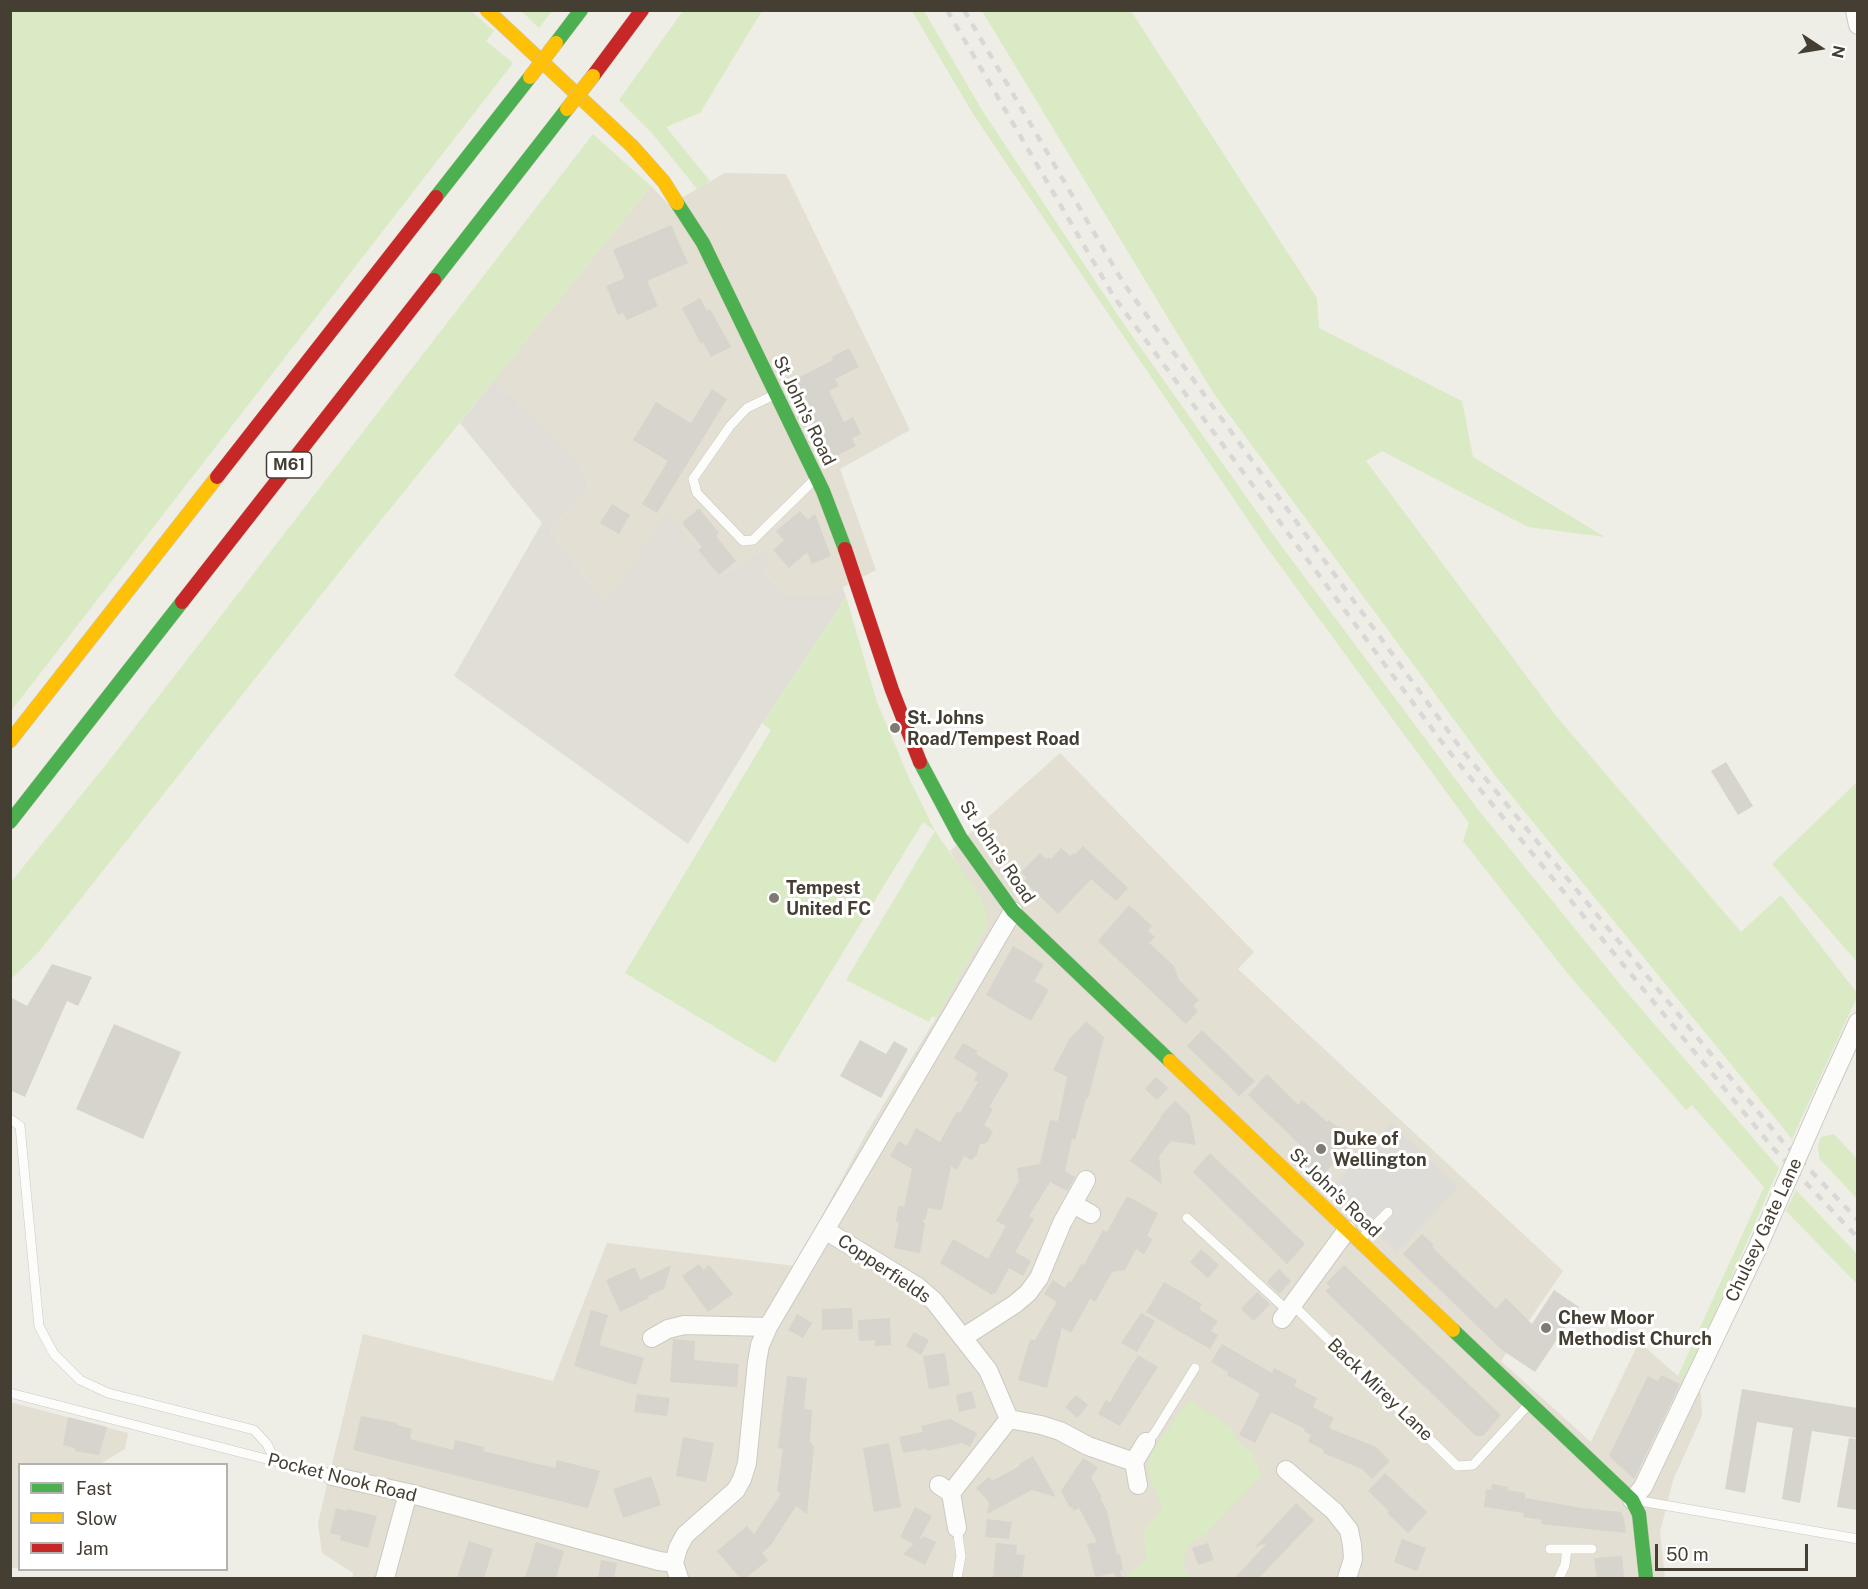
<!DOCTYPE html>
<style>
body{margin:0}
#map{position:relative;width:1868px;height:1589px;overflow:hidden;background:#eeede6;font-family:"Public Sans",sans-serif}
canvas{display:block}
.frame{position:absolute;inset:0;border:12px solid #443e33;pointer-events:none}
.legend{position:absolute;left:18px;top:1463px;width:210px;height:108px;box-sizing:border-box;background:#fff;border:2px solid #b4b2ad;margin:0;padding:8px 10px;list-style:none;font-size:18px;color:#443e33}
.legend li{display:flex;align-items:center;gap:12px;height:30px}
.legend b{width:30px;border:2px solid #b4b2ad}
.north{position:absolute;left:1790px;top:18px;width:60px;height:60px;-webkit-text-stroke:4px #fff;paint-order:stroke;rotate:102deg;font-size:16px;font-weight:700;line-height:24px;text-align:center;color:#443e33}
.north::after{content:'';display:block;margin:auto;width:21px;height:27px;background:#443e33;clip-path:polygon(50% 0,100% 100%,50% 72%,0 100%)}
.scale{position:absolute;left:1655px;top:1544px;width:153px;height:27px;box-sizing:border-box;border:3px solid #443e33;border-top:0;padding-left:8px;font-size:18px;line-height:21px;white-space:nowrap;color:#443e33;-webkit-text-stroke:4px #fff;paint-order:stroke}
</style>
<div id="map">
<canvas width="1868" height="1589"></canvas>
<div class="frame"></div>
<ul class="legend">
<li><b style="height:8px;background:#4caf50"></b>Fast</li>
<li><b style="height:8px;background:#ffc107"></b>Slow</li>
<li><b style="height:8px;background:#c62828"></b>Jam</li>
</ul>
<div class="north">N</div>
<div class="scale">50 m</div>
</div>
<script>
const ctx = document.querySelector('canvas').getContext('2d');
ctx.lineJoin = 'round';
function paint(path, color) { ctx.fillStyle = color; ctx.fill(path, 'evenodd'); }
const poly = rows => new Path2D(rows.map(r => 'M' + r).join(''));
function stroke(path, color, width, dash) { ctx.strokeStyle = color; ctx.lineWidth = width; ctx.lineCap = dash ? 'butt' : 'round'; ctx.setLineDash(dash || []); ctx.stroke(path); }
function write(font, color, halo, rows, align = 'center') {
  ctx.font = font + ' "Public Sans",sans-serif'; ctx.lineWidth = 6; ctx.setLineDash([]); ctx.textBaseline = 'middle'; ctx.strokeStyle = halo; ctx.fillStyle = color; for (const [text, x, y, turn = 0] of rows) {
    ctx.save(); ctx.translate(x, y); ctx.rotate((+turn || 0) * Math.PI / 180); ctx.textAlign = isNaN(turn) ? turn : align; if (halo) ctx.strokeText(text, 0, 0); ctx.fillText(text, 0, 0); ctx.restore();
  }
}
paint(poly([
 [725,173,786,174,910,430,840,469,876,570,828,595,784,595,764,571,760,551,719,578,606,603,550,532,590,485,575,458,494,380,651,186,669,205],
 [1060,753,1254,952,1238,969,1563,1271,1501,1361,1591,1442,1639,1342,1678,1376,1701,1392,1702,1416,1673,1480,1660,1532,1665,1578,353,1578,353,1573,322,1553,318,1523,363,1334,553,1381,607,1243,795,1266,867,1132,936,1018,988,925,984,908,950,851],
 [10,1402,128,1433,125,1449,100,1464,20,1464,19,1568,11,1568]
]), '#e3dfd3');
paint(poly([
 [494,380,575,458,590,485,550,532,606,603,667,513,719,578,760,551,767,560,764,571,784,595,828,595,842,586,846,597,762,723,688,844,454,676,542,523,460,423]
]), '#e1ded7');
paint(poly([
 [11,11,471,11,494,31,486,41,513,63,11,711],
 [521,11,552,11,539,28],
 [683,11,762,11,700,113,666,127,710,181,697,189,652,133,619,100],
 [912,11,924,11,982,110,1121,320,1274,536,1480,812,1624,989,1779,1168,1686,1382,1678,1376,1764,1187,1692,1105,1686,1110,1568,974,1463,841,1469,823,1265,545,975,117],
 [982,11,1131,11,1317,298,1319,328,1462,401,1473,457,1605,537,1528,527,1382,451,1366,461,1557,717,1741,932,1781,895,1857,993,1857,997,1792,1139,1497,778,1214,394],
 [593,134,651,186,352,556,37,954,11,979,11,882,108,762],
 [846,597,877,702,908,776,935,831,982,899,988,925,936,1018,932,1016,929,1022,846,980,935,831,923,822,775,1063,625,973,771,730,762,723],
 [1857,782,1857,962,1772,864],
 [1834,1134,1857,1159,1857,1199,1819,1158,1818,1144,1821,1137],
 [1796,1190,1857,1254,1857,1284,1786,1211],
 [1189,1400,1232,1428,1236,1440,1252,1453,1262,1475,1207,1533,1191,1543,1185,1554,1184,1568,1190,1578,1125,1578,1147,1559,1143,1532,1162,1507,1149,1476,1148,1465,1151,1452]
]), '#daeac5');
paint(poly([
 [1391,1123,1458,1187,1397,1252,1331,1189]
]), '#dddcd6');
paint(poly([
 [671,225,688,263,647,281,658,306,627,320,623,313,618,315,606,286,625,278,613,250],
 [700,298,707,311,710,309,731,347,711,357,703,342,701,344,682,308],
 [849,348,859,367,835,379,839,386,829,391,844,422,853,417,861,434,852,438,856,446,830,459,792,381,833,360,832,357],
 [712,389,727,399,657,513,642,504,668,461,633,440,656,402,691,423],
 [612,504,630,515,619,534,600,523],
 [699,508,719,533,716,536,736,561,719,575,698,550,702,547,682,523],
 [800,511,808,520,815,514,831,556,812,564,807,552,789,568,773,550,784,540,776,531],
 [1726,762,1753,806,1738,815,1711,771],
 [1083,846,1128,888,1116,901,1091,879,1058,914,1024,881,1027,878,1021,872,1040,853,1046,859,1049,857,1051,859,1061,848,1070,856,1073,853,1075,854],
 [1129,905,1152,926,1148,931,1155,937,1149,943,1174,966,1179,980,1199,1000,1193,1006,1198,1011,1186,1024,1098,941],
 [1013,946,1044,964,1034,981,1049,990,1031,1021,986,995],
 [52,964,92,977,78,1006,67,1001,25,1097,10,1090,10,997,27,1006],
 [1086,1021,1104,1037,1088,1099,1086,1098,1075,1140,1072,1139,1065,1171,1075,1177,1067,1191,1050,1182,1029,1216,1034,1219,1015,1252,1031,1261,1023,1276,1009,1268,995,1294,993,1293,992,1295,940,1263,953,1239,988,1259,1006,1226,996,1221,1019,1181,1017,1168,1040,1164,1050,1120,1058,1121,1067,1077,1053,1070,1069,1040],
 [114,1024,181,1052,143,1139,76,1109],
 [1202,1030,1255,1081,1239,1096,1187,1046],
 [860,1040,886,1054,894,1041,908,1049,881,1098,840,1076],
 [963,1043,978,1051,976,1054,1009,1074,989,1107,993,1109,984,1125,993,1131,987,1143,980,1144,977,1155,971,1160,964,1156,957,1170,951,1166,942,1210,928,1208,926,1218,922,1221,925,1223,920,1253,894,1248,899,1222,896,1222,898,1206,904,1207,912,1169,890,1156,899,1141,907,1146,916,1128,940,1142,957,1111,960,1113,978,1082,974,1080,978,1073,954,1058],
 [1267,1074,1298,1105,1302,1100,1327,1122,1329,1120,1338,1128,1339,1126,1354,1140,1318,1181,1291,1155,1301,1146,1248,1095],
 [1156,1077,1168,1088,1157,1100,1145,1089],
 [1175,1101,1190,1115,1196,1145,1171,1141,1159,1156,1162,1184,1130,1161,1161,1118,1160,1117],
 [1210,1153,1305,1244,1287,1264,1193,1172],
 [1127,1196,1158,1213,1147,1236,1153,1239,1144,1254,1136,1249,1125,1270,1112,1272,1095,1302,1090,1299,1071,1333,1062,1328,1047,1388,1018,1380,1030,1339,1035,1340,1057,1302,1044,1294,1053,1280,1065,1288,1069,1281,1071,1282,1082,1263,1084,1265,1103,1230,1107,1232],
 [1422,1234,1434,1245,1432,1247,1496,1309,1506,1298,1532,1324,1554,1290,1579,1307,1535,1372,1502,1350,1403,1254],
 [1201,1249,1219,1265,1208,1278,1190,1262],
 [699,1264,703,1270,709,1265,733,1294,708,1312,682,1276],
 [671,1265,664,1289,648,1296,649,1298,620,1312,606,1280,635,1267,640,1280],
 [1344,1265,1501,1415,1483,1436,1476,1436,1325,1291,1330,1287,1326,1283],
 [1279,1269,1291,1281,1279,1294,1267,1282],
 [1164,1282,1202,1304,1199,1309,1218,1321,1211,1331,1218,1335,1210,1349,1146,1312],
 [1257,1292,1270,1304,1254,1321,1241,1309],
 [852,1308,853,1329,822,1330,822,1309],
 [591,1310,608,1315,599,1345,644,1358,636,1385,574,1366],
 [1141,1313,1155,1321,1137,1352,1121,1343],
 [797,1314,812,1323,803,1338,788,1330],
 [890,1318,891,1345,875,1346,875,1340,859,1341,858,1320],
 [914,1332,929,1340,921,1355,906,1346],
 [673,1339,695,1341,694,1360,739,1364,737,1387,670,1382],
 [1222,1344,1272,1373,1274,1368,1297,1380,1294,1386,1317,1398,1313,1407,1334,1418,1329,1428,1376,1447,1390,1461,1372,1479,1362,1469,1323,1453,1324,1450,1308,1442,1311,1435,1304,1431,1305,1429,1271,1412,1255,1443,1239,1435,1260,1394,1227,1375,1228,1372,1211,1362],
 [945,1353,950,1385,929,1389,923,1356],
 [1138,1355,1158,1367,1120,1426,1098,1414,1106,1400,1110,1402],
 [1661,1375,1680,1384,1634,1479,1609,1456,1648,1376,1658,1381],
 [787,1376,807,1378,804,1409,812,1410,810,1442,814,1447,807,1514,796,1506,771,1545,762,1553,768,1560,746,1578,740,1578,717,1551,747,1526,754,1534,781,1494,777,1491,783,1449,778,1448],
 [1742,1389,1857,1408,1857,1438,1812,1431,1800,1503,1782,1499,1793,1428,1757,1422,1745,1493,1725,1489],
 [972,1391,976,1408,959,1412,956,1395],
 [637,1394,670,1398,667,1416,634,1412],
 [1076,1395,1088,1405,1077,1418,1065,1407],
 [361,1416,397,1423,397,1425,412,1429,410,1439,453,1450,455,1440,484,1447,483,1451,555,1468,557,1460,600,1471,588,1508,353,1450],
 [68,1417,107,1427,99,1455,75,1451,75,1448,63,1445],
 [950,1419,977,1433,970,1447,962,1443,927,1451,926,1449,903,1453,899,1437,923,1432,921,1426],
 [683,1437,714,1443,706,1482,676,1476],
 [1849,1438,1857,1439,1857,1510,1837,1507],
 [889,1443,901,1507,874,1512,863,1448],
 [1033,1456,1056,1497,1032,1490,987,1514,989,1502,976,1488,989,1477,992,1481,1020,1466,1019,1464],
 [1083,1458,1098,1467,1091,1478,1102,1497,1100,1498,1107,1511,1117,1555,1120,1554,1123,1570,1120,1571,1122,1577,1117,1578,1114,1573,1095,1577,1087,1544,1097,1542,1079,1508,1074,1511,1072,1507,1070,1508,1061,1491],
 [1385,1473,1427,1512,1408,1533,1387,1513,1389,1511,1368,1491],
 [651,1476,661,1505,623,1518,613,1489],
 [1492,1484,1508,1487,1507,1490,1525,1493,1525,1501,1526,1498,1581,1508,1621,1512,1624,1518,1626,1533,1541,1524,1542,1520,1523,1517,1524,1513,1484,1507,1486,1489,1491,1490],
 [1296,1503,1314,1520,1259,1578,1235,1578,1267,1543,1255,1547],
 [915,1507,932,1516,919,1540,924,1536,936,1542,925,1565,903,1554,914,1544,900,1537],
 [336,1508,347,1511,347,1509,377,1516,368,1548,340,1540,341,1536,330,1533],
 [987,1519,1012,1522,1009,1539,985,1537],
 [1402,1539,1426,1548,1417,1571,1394,1562],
 [469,1541,493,1549,484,1578,457,1578],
 [536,1542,564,1551,556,1578,525,1578],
 [996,1543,1017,1545,1016,1554,1025,1555,1022,1578,993,1578],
 [1208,1543,1214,1560,1198,1565,1192,1548],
 [1622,1556,1624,1578,1597,1578,1594,1558],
 [601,1560,617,1563,614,1578,598,1578]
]), '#d6d4cd');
const lane = poly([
 [774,395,747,408,730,426,693,479,697,493,743,541,753,540,814,480],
 [10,1119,20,1126,39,1326,54,1354,80,1380,108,1393,254,1430,267,1444,275,1461],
 [1187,1218,1288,1311],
 [1361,1239,1388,1212],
 [1292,1304,1457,1466,1473,1465,1528,1405],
 [10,1393,332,1476],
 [1146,1442,1154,1434,1195,1368],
 [1635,1500,1858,1539],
 [1550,1549,1592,1549],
 [957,1578,961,1556,957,1528],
 [1559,1578,1565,1565,1567,1549]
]);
const street = poly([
 [1855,10,1858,25],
 [1826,1092,1858,1022],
 [1073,1204,1091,1214],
 [825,1230,918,1287,934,1301,988,1370,1009,1419,1041,1425,1060,1431,1088,1446,1134,1462],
 [1282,1319,1347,1230],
 [964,1337,1015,1304,1028,1293,1039,1278,1062,1223,1086,1180],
 [652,1338,668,1329,684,1325,768,1327],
 [1286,1470,1334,1511,1349,1530,1352,1545,1353,1559,1347,1578],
 [332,1476,408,1493,659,1561,674,1563],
 [939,1485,951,1493,957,1528],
 [1138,1485,1134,1462,1146,1442],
 [951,1493,1009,1419],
 [1632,1500,1643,1487,1756,1251],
 [385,1578,408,1493],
 [679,1578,674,1563,678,1548,685,1535,736,1490,742,1479,747,1463,757,1362,760,1345,768,1327,1013,911]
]);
const fast = poly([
 [556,43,581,10],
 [436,197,530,77],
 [677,203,703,243,823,491,845,549],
 [434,280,567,109],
 [920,762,960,837,1013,911,1170,1061],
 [10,822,182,602],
 [1453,1330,1632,1500,1639,1514,1646,1578]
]);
const slow = poly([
 [487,10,632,146,664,182,677,203],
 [10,741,217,477],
 [1170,1061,1453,1330]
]);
const jam = poly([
 [593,76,642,10],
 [217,477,436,197],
 [845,549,892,690,920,762],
 [182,602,434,280]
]);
stroke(lane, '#cbc9c2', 10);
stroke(street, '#cbc9c2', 20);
stroke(fast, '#cecabd', 15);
stroke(slow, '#cecabd', 15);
stroke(jam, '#cecabd', 15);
stroke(lane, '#fcfcfb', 9);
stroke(street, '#fcfcfb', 18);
stroke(fast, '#4caf50', 14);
stroke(slow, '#ffc107', 14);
stroke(jam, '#c62828', 14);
stroke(poly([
 [947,10,1114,297,1447,749,1773,1148,1858,1238],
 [964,10,1124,284,1459,746,1782,1141,1858,1220]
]), '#d8d8d7', 4.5, [8, 8]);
const streetBridge = poly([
 [1756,1251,1826,1092]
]);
const slowBridge = poly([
 [530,77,556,43],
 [567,109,593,76]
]);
stroke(streetBridge, '#cbc9c2', 20, []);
stroke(slowBridge, '#c7bca1', 15, []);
stroke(streetBridge, '#fcfcfb', 18);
stroke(slowBridge, '#ffc107', 14);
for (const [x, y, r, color] of [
 [895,728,6,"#807b72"],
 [774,898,6,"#807b72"],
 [1321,1149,6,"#807b72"],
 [1546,1328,6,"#807b72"]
]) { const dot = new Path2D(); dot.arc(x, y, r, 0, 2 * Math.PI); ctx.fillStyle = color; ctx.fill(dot); stroke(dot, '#fff', 2); }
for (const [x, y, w] of [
 [289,465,45]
]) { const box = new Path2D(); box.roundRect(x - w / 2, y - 13, w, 26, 4.5); ctx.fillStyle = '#fff'; ctx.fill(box); stroke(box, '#443e33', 1.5); }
write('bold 16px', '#443e33', null, [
 ["M61",289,465]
]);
write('18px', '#443e33', '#fff', [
 ["St John's Road",804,411,64],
 ["St John's Road",997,852,56],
 ["St John's Road",1335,1193,44],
 ["Chulsey Gate Lane",1764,1230,-65],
 ["Copperfields",884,1269,34],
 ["Back Mirey Lane",1380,1390,44],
 ["Pocket Nook Road",342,1478,14]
]);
write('bold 18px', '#443e33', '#fff', [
 ["St. Johns",907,718],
 ["Road/Tempest Road",907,739],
 ["Tempest",786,888],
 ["United FC",786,909],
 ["Duke of",1333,1139],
 ["Wellington",1333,1160],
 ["Chew Moor",1558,1318],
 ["Methodist Church",1558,1339]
], 'left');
</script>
